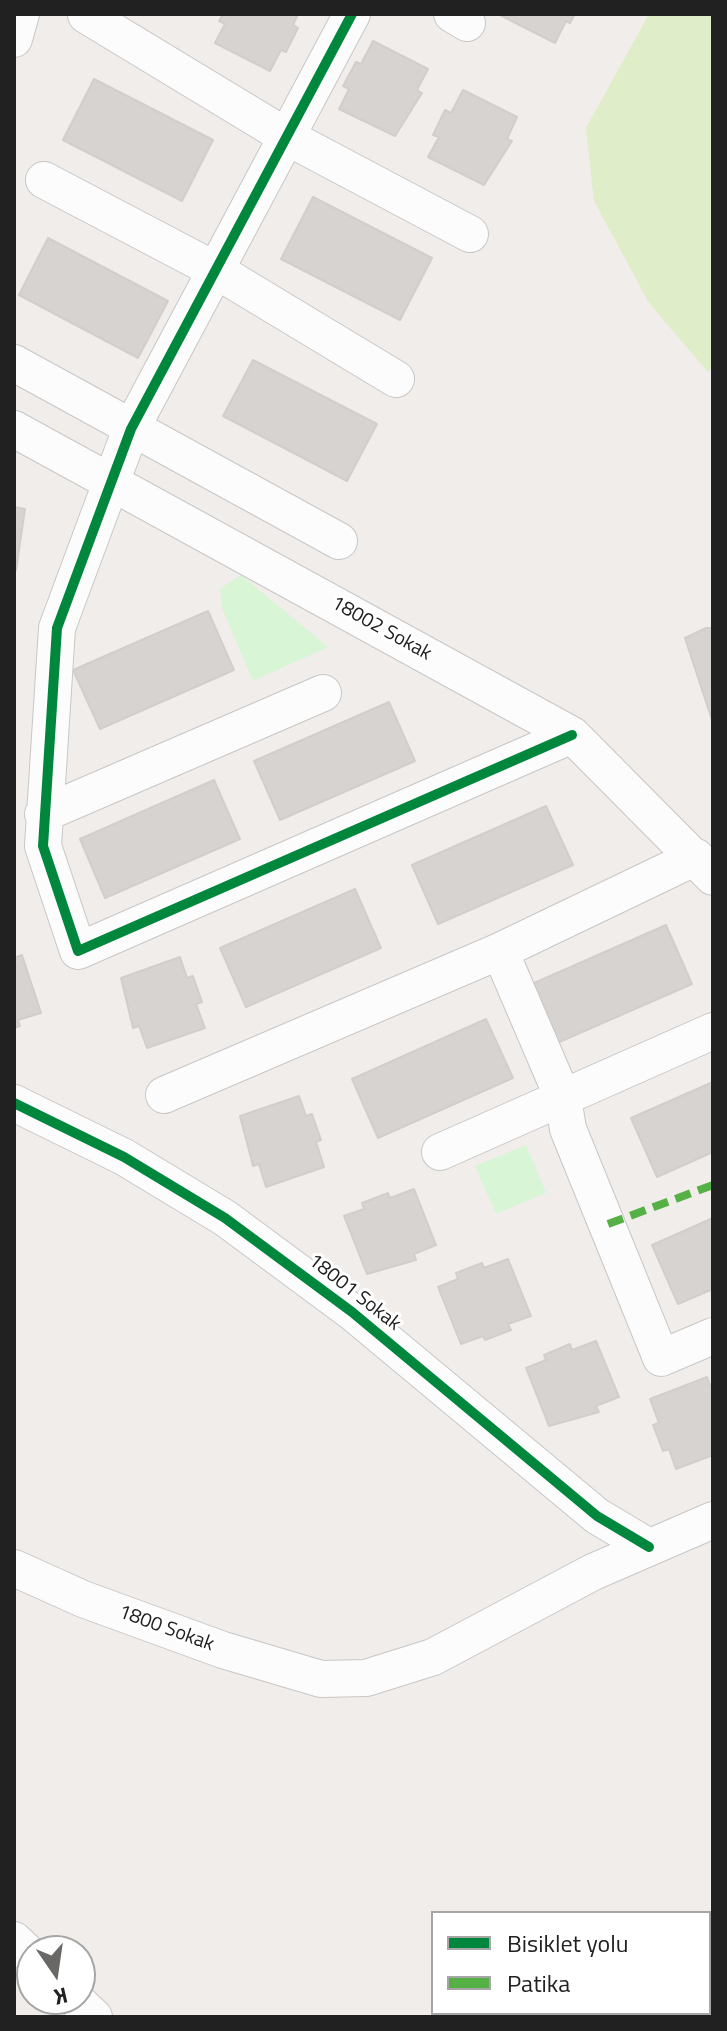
<!DOCTYPE html>
<style>
body{margin:0}
#map{position:relative;width:727px;height:2031px;overflow:hidden;background:#f0edea;font-family:"Titillium Web",sans-serif}
canvas{display:block}
.frame{position:absolute;inset:0;border:16px solid #212121;pointer-events:none}
.legend{position:absolute;left:431px;top:1911px;width:280px;height:104px;box-sizing:border-box;background:#fff;border:2px solid #a6a6a6;margin:0;padding:10px 14px;list-style:none;font-size:24px;color:#212121}
.legend li{display:flex;align-items:center;gap:16px;height:40px}
.legend b{width:40px;border:2px solid #a6a6a6}
.north{position:absolute;left:16px;top:1935px;width:80px;height:80px;box-sizing:border-box;background:#fff;border:2px solid #a6a6a6;border-radius:50%;rotate:167deg;font-size:22px;font-weight:700;line-height:32px;text-align:center;color:#212121}
.north::after{content:'';display:block;margin:auto;width:28px;height:36px;background:#696867;clip-path:polygon(50% 0,100% 100%,50% 72%,0 100%)}
</style>
<div id="map">
<canvas width="727" height="2031"></canvas>
<div class="frame"></div>
<ul class="legend">
<li><b style="height:10px;background:#00873e"></b>Bisiklet yolu</li>
<li><b style="height:10px;background:#55b145"></b>Patika</li>
</ul>
<div class="north">K</div>
</div>
<script>
const ctx = document.querySelector('canvas').getContext('2d');
ctx.lineJoin = 'round';
function paint(path, color) { ctx.fillStyle = color; ctx.fill(path, 'evenodd'); }
const poly = rows => new Path2D(rows.map(r => 'M' + r).join(''));
function stroke(path, color, width, dash) { ctx.strokeStyle = color; ctx.lineWidth = width; ctx.lineCap = dash ? 'butt' : 'round'; ctx.setLineDash(dash || []); ctx.stroke(path); }
function write(font, color, halo, rows, align = 'center') {
  ctx.font = font + ' "Titillium Web",sans-serif'; ctx.lineWidth = 6; ctx.setLineDash([]); ctx.textBaseline = 'middle'; ctx.strokeStyle = halo; ctx.fillStyle = color; for (const [text, x, y, turn = 0] of rows) {
    ctx.save(); ctx.translate(x, y); ctx.rotate((+turn || 0) * Math.PI / 180); ctx.textAlign = isNaN(turn) ? turn : align; if (halo) ctx.strokeText(text, 0, 0); ctx.fillText(text, 0, 0); ctx.restore();
  }
}
paint(poly([
 [649,14,713,14,713,366,708,372,649,303,594,201,586,128]
]), '#dfedc8');
paint(poly([
 [241,575,328,647,253,681,222,608,220,589],
 [526,1145,546,1193,496,1214,475,1166]
]), '#d8f5d6');
const building = poly([
 [223,14,298,14,293,25,298,28,286,52,281,50,270,71,215,43,225,24,219,21,223,14],
 [575,14,570,23,566,21,555,43,500,15,575,14],
 [373,41,428,69,417,90,422,93,395,136,339,109,349,89,343,86,356,62,361,64,373,41],
 [94,79,213,140,182,201,63,140,94,79],
 [463,90,517,117,507,139,512,141,484,185,428,157,439,137,433,135,445,110,451,113,463,90],
 [313,197,432,258,400,320,281,259,313,197],
 [48,238,168,301,138,358,19,295,48,238],
 [253,360,377,424,347,481,223,416,253,360],
 [14,507,25,509,16,570,14,570,14,507],
 [208,611,234,670,100,729,73,670,208,611],
 [706,628,713,628,713,723,685,638,706,628],
 [389,702,415,761,280,820,254,761,389,702],
 [214,780,240,839,105,898,80,839,214,780],
 [546,806,573,865,438,924,412,865,546,806],
 [355,889,381,948,246,1007,220,948,355,889],
 [666,925,692,984,557,1043,532,984,666,925],
 [22,955,41,1013,18,1020,20,1026,14,1028,14,958,22,955],
 [180,957,187,978,193,976,202,1002,196,1004,205,1028,147,1048,139,1026,133,1028,121,978,180,957],
 [486,1019,513,1078,378,1138,352,1079,486,1019],
 [713,1082,713,1152,657,1177,631,1118,713,1082],
 [299,1096,306,1116,312,1114,321,1140,316,1142,324,1167,266,1187,259,1164,253,1166,240,1116,299,1096],
 [414,1189,436,1245,414,1254,416,1260,367,1274,344,1216,364,1209,362,1203,388,1193,390,1198,414,1189],
 [713,1218,713,1289,678,1304,652,1245,713,1218],
 [508,1259,531,1316,508,1324,511,1330,485,1340,483,1336,461,1344,438,1287,458,1279,456,1273,482,1263,484,1268,508,1259],
 [596,1341,619,1397,596,1406,599,1412,549,1426,526,1368,546,1360,544,1355,570,1344,572,1350,596,1341],
 [707,1377,713,1393,713,1455,676,1469,669,1449,663,1451,653,1425,659,1423,650,1399,707,1377]
]);
paint(building, '#d6d3d1');
stroke(building, '#d3cecb', 2);
const minor = poly([
 [352,14,131,429,57,628,43,846,78,951,572,735],
 [452,14,467,23],
 [86,15,289,138,470,234],
 [14,39,21,14],
 [44,180,217,271,396,379],
 [14,363,339,541],
 [14,429,572,735,713,877],
 [43,814,323,693],
 [500,951,563,1098,568,1129,661,1358,713,1336],
 [164,1095,500,951,696,857],
 [14,1103,124,1157,225,1218,352,1312,597,1516,649,1547],
 [440,1152,713,1031],
 [14,1568,83,1599,223,1650,321,1679,366,1678,433,1657,593,1572,713,1520],
 [14,1940,32,1957],
 [75,1999,94,2017]
]);
stroke(minor, '#c8c7c6', 38);
stroke(minor, '#fdfcfc', 36);
stroke(poly([
 [608,1224,713,1185]
]), '#55b145', 8, [16, 8]);
stroke(poly([
 [352,14,131,429,57,628,43,846,78,951,572,735],
 [14,1103,124,1157,225,1218,352,1312,597,1516,649,1547]
]), '#00873e', 10);
write('20px', '#212121', '#fff', [
 ["18002 Sokak",381,629,29],
 ["18001 Sokak",354,1293,38],
 ["1800 Sokak",166,1629,20]
]);
</script>
